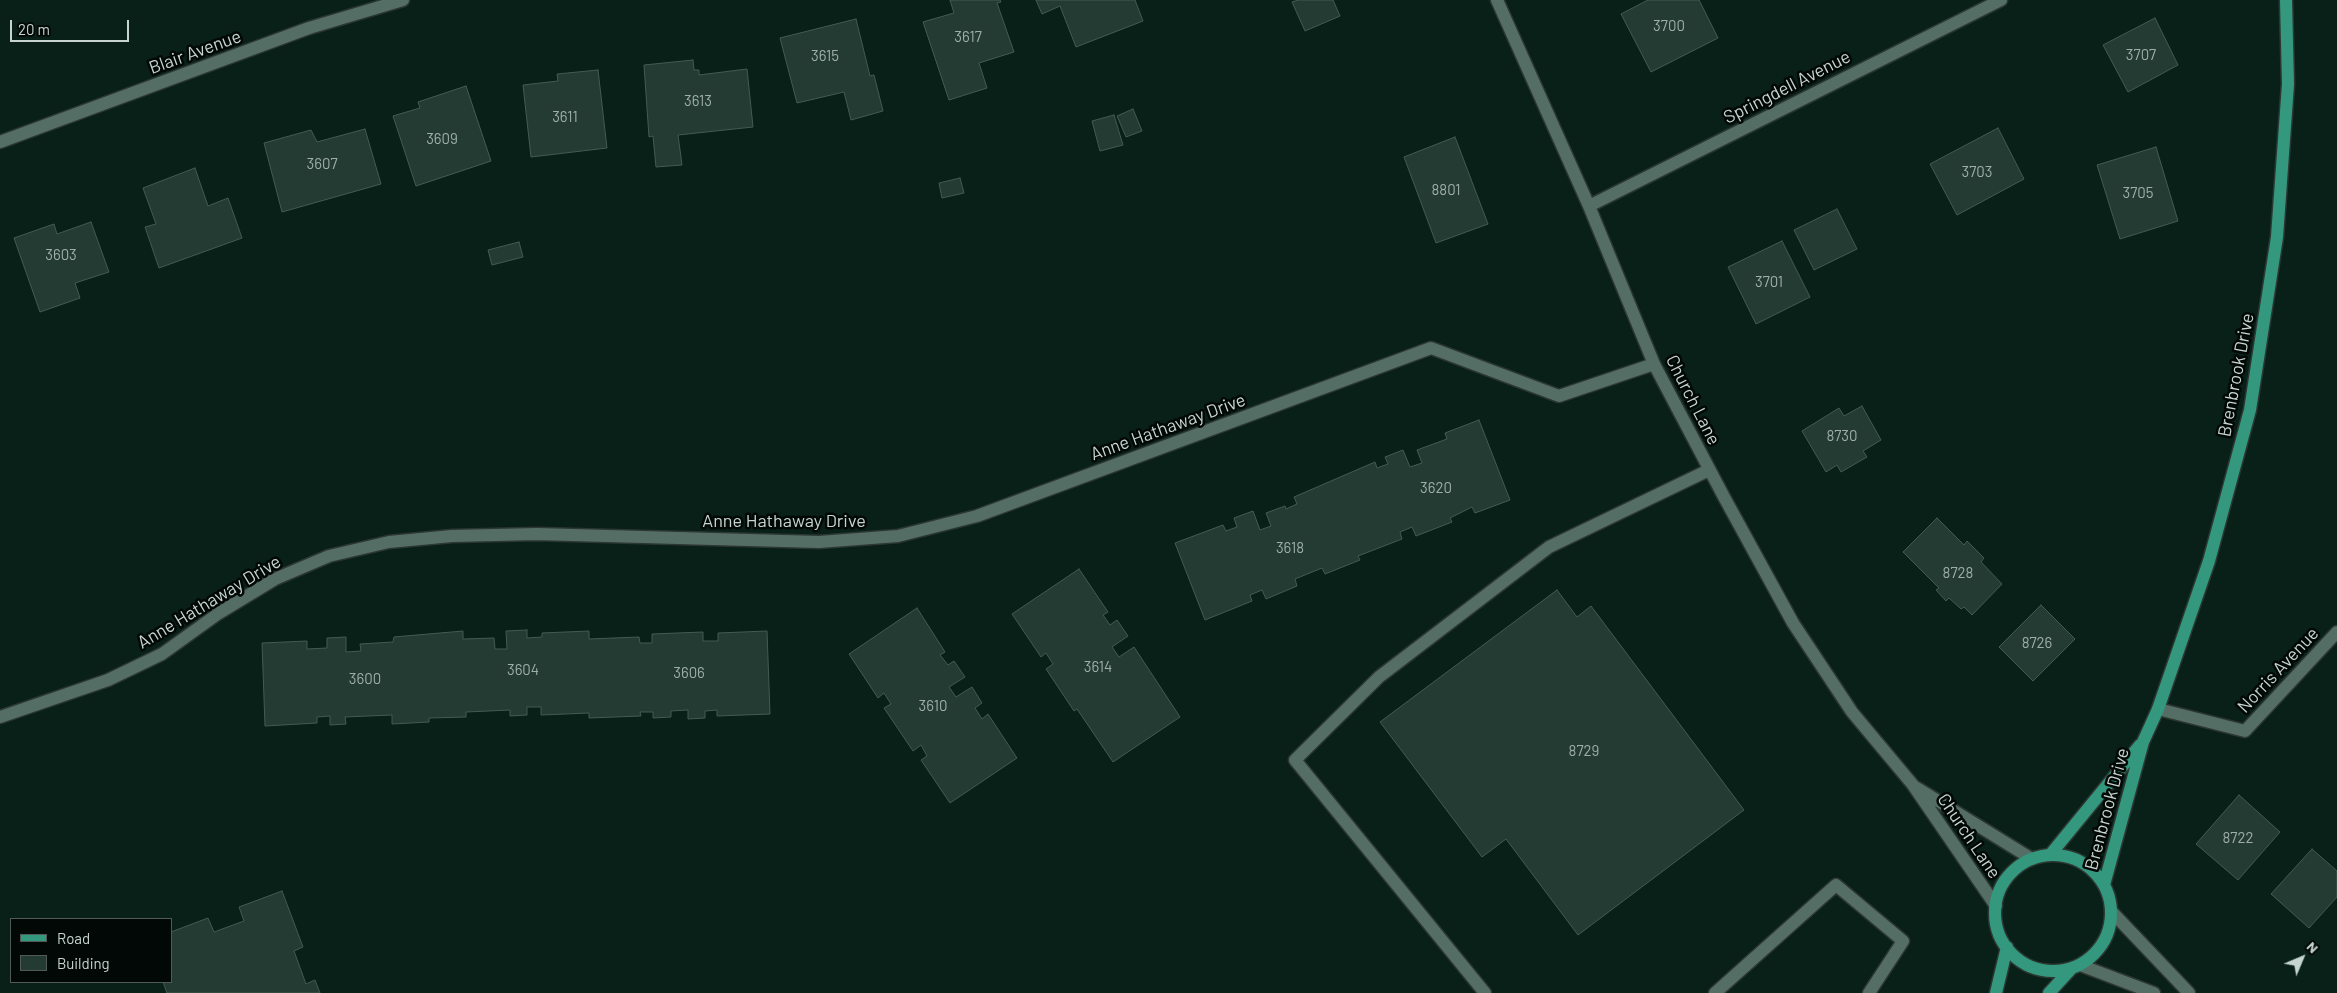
<!DOCTYPE html>
<style>
body{margin:0}
#map{position:relative;width:2337px;height:993px;overflow:hidden;background:#092019;font-family:Barlow,sans-serif}
canvas{display:block}
.legend{position:absolute;left:10px;top:918px;width:162px;height:65px;box-sizing:border-box;background:#020806;border:1px solid #515a57;margin:0;padding:6px 9px;list-style:none;font-size:15px;color:#c7d5d0}
.legend li{display:flex;align-items:center;gap:10px;height:25px}
.legend b{width:25px;border:1px solid #515a57}
.north{position:absolute;left:2277px;top:933px;width:50px;height:50px;-webkit-text-stroke:4px #020806;paint-order:stroke;rotate:45deg;font-size:14px;font-weight:700;line-height:20px;text-align:center;color:#c7d5d0}
.north::after{content:'';display:block;margin:auto;width:18px;height:22px;background:#c7d5d0;clip-path:polygon(50% 0,100% 100%,50% 72%,0 100%)}
.scale{position:absolute;left:10px;top:20px;width:119px;height:22px;box-sizing:border-box;border:2px solid #c7d5d0;border-top:0;padding-left:6px;font-size:15px;line-height:18px;white-space:nowrap;color:#c7d5d0;-webkit-text-stroke:4px #020806;paint-order:stroke}
</style>
<div id="map">
<canvas width="2337" height="993"></canvas>
<ul class="legend">
<li><b style="height:6px;background:#33987e"></b>Road</li>
<li><b style="height:14px;background:#233b32"></b>Building</li>
</ul>
<div class="north">N</div>
<div class="scale">20 m</div>
</div>
<script>
const ctx = document.querySelector('canvas').getContext('2d');
ctx.lineJoin = 'round';
function paint(path, color) { ctx.fillStyle = color; ctx.fill(path, 'evenodd'); }
const poly = rows => new Path2D(rows.map(r => 'M' + r).join(''));
function stroke(path, color, width, dash) { ctx.strokeStyle = color; ctx.lineWidth = width; ctx.lineCap = dash ? 'butt' : 'round'; ctx.setLineDash(dash || []); ctx.stroke(path); }
function write(font, color, halo, rows, align = 'center') {
  ctx.font = font + ' Barlow,sans-serif'; ctx.lineWidth = 5; ctx.setLineDash([]); ctx.textBaseline = 'middle'; ctx.strokeStyle = halo; ctx.fillStyle = color; for (const [text, x, y, turn = 0] of rows) {
    ctx.save(); ctx.translate(x, y); ctx.rotate((+turn || 0) * Math.PI / 180); ctx.textAlign = isNaN(turn) ? turn : align; if (halo) ctx.strokeText(text, 0, 0); ctx.fillText(text, 0, 0); ctx.restore();
  }
}
const building = poly([
 [950,0,1000,0,1001,2,997,3,1014,52,979,63,987,88,949,100,923,22,954,13,950,0],
 [1036,0,1135,0,1143,21,1076,47,1060,6,1042,14,1036,0],
 [1298,0,1333,0,1340,16,1305,31,1292,2,1298,0],
 [1648,0,1699,0,1718,38,1651,72,1621,14,1648,0],
 [2155,18,2178,65,2128,92,2103,45,2155,18],
 [856,19,870,76,874,75,883,111,851,120,844,92,797,103,780,38,856,19],
 [693,60,694,70,699,70,699,75,747,69,753,127,678,135,682,165,656,167,653,136,649,137,644,65,693,60],
 [598,70,607,148,531,157,523,85,558,81,557,74,598,70],
 [466,86,491,161,416,186,393,116,420,108,418,102,466,86],
 [1133,109,1142,131,1126,137,1117,116,1133,109],
 [1114,115,1123,145,1100,151,1092,121,1114,115],
 [1998,128,2024,179,1957,215,1930,164,1998,128],
 [365,129,381,184,282,212,264,143,311,130,317,142,365,129],
 [1455,137,1488,224,1436,243,1404,157,1455,137],
 [2156,147,2178,221,2120,239,2097,165,2156,147],
 [195,168,208,206,228,198,242,238,159,268,145,227,156,224,143,188,195,168],
 [960,178,964,193,942,198,939,183,960,178],
 [1837,209,1857,249,1814,270,1794,230,1837,209],
 [91,222,109,272,75,283,80,298,40,312,14,238,54,224,57,234,91,222],
 [1782,241,1810,297,1756,324,1728,267,1782,241],
 [519,242,523,257,492,265,488,250,519,242],
 [1862,406,1881,440,1863,451,1867,457,1841,472,1837,465,1826,472,1802,431,1839,408,1844,416,1862,406],
 [1479,420,1510,500,1475,513,1472,507,1450,518,1452,522,1416,536,1412,527,1400,532,1402,539,1358,556,1360,560,1325,574,1322,568,1295,579,1297,586,1266,599,1262,590,1250,595,1252,601,1205,620,1175,543,1223,525,1226,531,1237,527,1234,518,1253,511,1260,530,1271,526,1266,513,1285,506,1286,509,1297,504,1294,497,1375,462,1377,468,1388,464,1385,457,1403,450,1410,467,1422,463,1417,450,1447,439,1445,433,1479,420],
 [1937,518,1964,545,1967,541,1984,558,1981,562,2002,584,1972,615,1964,607,1961,609,1949,598,1946,601,1936,590,1939,588,1903,552,1937,518],
 [1079,569,1108,612,1103,615,1110,625,1117,620,1128,636,1112,647,1119,657,1134,647,1180,717,1113,762,1077,709,1074,711,1046,669,1053,664,1046,653,1041,657,1012,614,1079,569],
 [1557,590,1577,617,1591,606,1744,810,1578,935,1506,839,1482,857,1380,722,1557,590],
 [2041,605,2075,639,2033,681,1999,647,2041,605],
 [917,608,945,652,940,655,948,665,954,661,965,677,949,687,956,697,972,687,982,703,975,708,982,719,988,714,1017,758,950,803,921,760,927,756,921,745,913,751,884,708,891,704,884,693,878,698,849,654,917,608],
 [527,630,527,638,542,637,542,633,589,631,589,639,639,637,640,643,652,643,652,634,703,632,703,641,718,641,718,633,767,631,770,714,717,716,717,710,705,711,705,718,688,719,688,710,671,711,671,717,653,718,653,712,640,712,641,716,589,718,589,713,541,715,541,707,527,707,527,715,510,716,510,710,466,712,466,717,429,718,429,722,392,724,392,715,345,717,346,724,330,725,330,716,317,717,317,723,265,726,262,643,307,641,307,649,327,648,327,638,346,637,346,652,361,651,360,644,393,642,394,637,463,631,463,639,494,638,495,649,507,649,506,631,527,630],
 [2239,795,2280,832,2238,880,2196,844,2239,795],
 [2312,849,2337,871,2337,897,2309,928,2271,894,2312,849],
 [282,891,303,947,294,951,306,984,315,980,320,993,167,993,163,982,171,982,171,932,208,918,214,932,244,921,239,907,282,891]
]);
paint(building, '#233b32');
stroke(building, '#435b52', 1);
const minor = poly([
 [1497,0,1589,206,1654,364,1724,497,1793,623,1852,712,1913,785,1996,906],
 [0,142,309,28,403,0],
 [1589,206,2001,0],
 [2158,709,2245,731,2337,632],
 [0,717,108,680,162,654,219,613,275,579,329,556,389,542,452,536,537,534,819,542,898,536,977,516,1431,348,1559,396,1654,364],
 [1917,788,2032,859],
 [2111,911,2189,993],
 [2080,965,2154,993],
 [1485,993,1295,760,1379,677,1549,547,1709,470],
 [1715,993,1836,885,1903,941,1869,993]
]);
const major = poly([
 [2050,855,2140,745],
 '1995 913a58 58 0 1 1 116 0a58 58 0 1 1-116 0Z',
 [2104,885,2143,742,2158,709,2209,561,2250,410,2277,237,2288,84,2286,0],
 [1996,993,2007,947],
 [2049,993,2072,968]
]);
stroke(minor, '#2c3732', 15);
stroke(major, '#2c3732', 15);
stroke(minor, '#556e65', 12);
stroke(major, '#33987e', 12);
write('15px', '#9eaea8', null, [
 ["3700",1669,26],
 ["3617",968,37],
 ["3707",2141,55],
 ["3615",825,56],
 ["3613",698,101],
 ["3611",565,117],
 ["3609",442,139],
 ["3607",322,164],
 ["3703",1977,172],
 ["8801",1446,190],
 ["3705",2138,193],
 ["3603",61,255],
 ["3701",1769,282],
 ["8730",1842,436],
 ["3620",1436,488],
 ["3618",1290,548],
 ["8728",1958,573],
 ["8726",2037,643],
 ["3614",1098,667],
 ["3604",523,670],
 ["3606",689,673],
 ["3600",365,679],
 ["3610",933,706],
 ["8729",1584,751],
 ["8722",2238,838]
]);
write('18px', '#c7d5d0', '#020806', [
 ["Blair Avenue",195,52,-20],
 ["Springdell Avenue",1787,87,-27],
 ["Brenbrook Drive",2236,375,-79],
 ["Church Lane",1693,400,63],
 ["Anne Hathaway Drive",1168,427,-20],
 ["Anne Hathaway Drive",784,521],
 ["Anne Hathaway Drive",209,602,-31],
 ["Norris Avenue",2278,670,-47],
 ["Brenbrook Drive",2107,809,-75],
 ["Church Lane",1969,836,56]
]);
</script>
